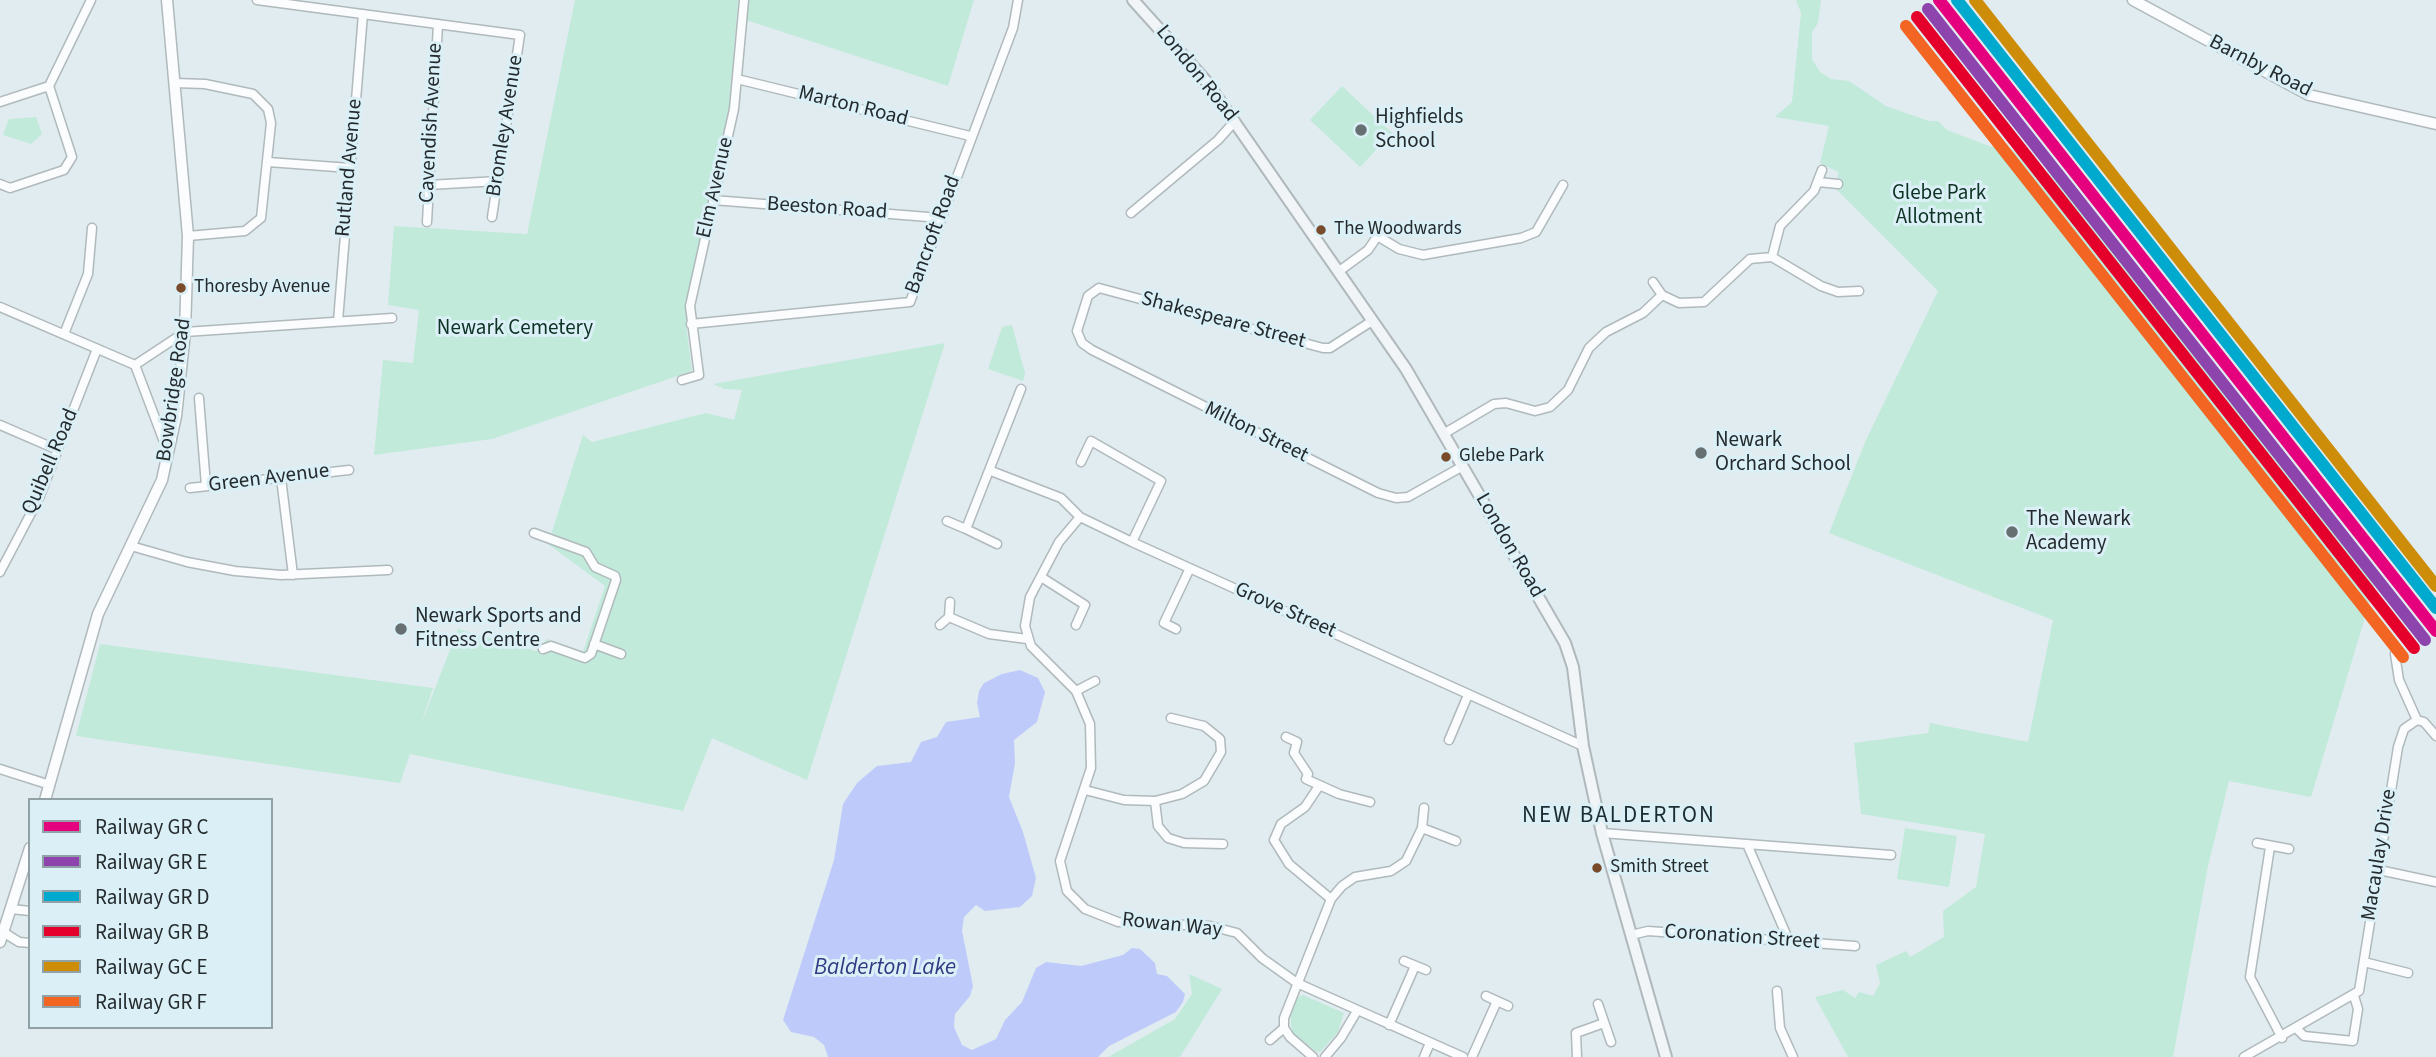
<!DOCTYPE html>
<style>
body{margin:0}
#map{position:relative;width:2436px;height:1057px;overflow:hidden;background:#e1ecf0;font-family:"Source Sans 3",sans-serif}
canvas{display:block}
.legend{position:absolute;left:28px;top:798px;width:245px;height:231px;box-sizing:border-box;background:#dbf0f6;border:2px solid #92a1a6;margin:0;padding:9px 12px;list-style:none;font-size:21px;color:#242b2e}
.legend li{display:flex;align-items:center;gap:14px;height:35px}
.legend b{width:35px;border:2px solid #92a1a6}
</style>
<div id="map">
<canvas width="2436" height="1057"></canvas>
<ul class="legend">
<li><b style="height:9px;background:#e5007d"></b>Railway GR C</li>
<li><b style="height:9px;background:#8e44ad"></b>Railway GR E</li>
<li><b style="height:9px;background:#00a9ce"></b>Railway GR D</li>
<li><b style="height:9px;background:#e4002b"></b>Railway GR B</li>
<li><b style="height:9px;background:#cd8d09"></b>Railway GC E</li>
<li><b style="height:9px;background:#f26522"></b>Railway GR F</li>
</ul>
</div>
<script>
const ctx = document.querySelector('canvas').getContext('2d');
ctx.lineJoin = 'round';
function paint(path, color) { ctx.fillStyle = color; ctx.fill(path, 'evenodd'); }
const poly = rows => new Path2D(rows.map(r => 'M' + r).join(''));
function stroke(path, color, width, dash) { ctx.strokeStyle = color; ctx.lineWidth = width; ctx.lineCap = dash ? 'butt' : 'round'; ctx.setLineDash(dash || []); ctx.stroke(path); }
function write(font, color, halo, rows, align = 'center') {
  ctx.font = font + ' "Source Sans 3",sans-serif'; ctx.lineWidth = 6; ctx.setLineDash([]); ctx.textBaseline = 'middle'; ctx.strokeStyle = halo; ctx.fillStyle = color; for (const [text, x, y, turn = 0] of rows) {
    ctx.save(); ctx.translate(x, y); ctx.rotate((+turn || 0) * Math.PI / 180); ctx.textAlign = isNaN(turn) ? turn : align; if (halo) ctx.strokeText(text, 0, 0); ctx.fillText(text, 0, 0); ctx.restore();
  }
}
paint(poly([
 [575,0,738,0,729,108,690,292,686,325,692,371,492,439,374,455,383,360,413,363,419,310,388,305,394,226,527,234],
 [748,0,974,0,948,86,746,20],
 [1796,0,1821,0,1818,23,1812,32,1812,59,1820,72,1831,79,1849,81,1886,106,1929,121,1938,121,1947,130,1992,147,2004,142,2012,150,2028,152,2035,155,2034,165,2051,175,2059,168,2378,574,2311,797,2229,781,2208,866,2173,1057,1848,1057,1815,997,1843,990,1855,998,1859,992,1873,996,1880,983,1876,965,1906,951,1910,957,1944,937,1943,911,1976,887,1985,834,1861,814,1854,743,1928,733,1930,723,2028,742,2053,620,1829,533,1866,440,1938,291,1837,190,1838,172,1820,163,1829,126,1775,117,1792,102,1801,13],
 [1342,86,1392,133,1360,167,1310,120],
 [36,117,42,134,31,144,3,135,9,119],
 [1012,325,1025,373,1023,381,988,369,1002,327],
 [945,343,807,780,712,738,683,811,410,754,400,783,76,736,100,644,433,688,420,727,458,629,536,651,547,639,583,652,605,586,548,544,583,435,592,442,706,413,734,420,742,390,724,389,713,384],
 [1905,828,1957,836,1949,887,1897,879],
 [1189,974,1222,989,1180,1057,1108,1057,1175,1019,1192,994],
 [1303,995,1344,1013,1338,1032,1320,1052,1315,1051,1292,1032,1290,1014,1298,997]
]), '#c1eada');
paint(poly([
 [1020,670,1038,678,1045,692,1037,722,1014,740,1015,763,1009,797,1023,832,1036,878,1032,896,1020,907,985,911,976,905,964,917,962,931,973,986,970,996,955,1014,954,1027,962,1045,972,1050,996,1039,1005,1020,1022,1002,1036,968,1046,962,1081,966,1123,955,1132,948,1140,949,1155,963,1157,974,1167,976,1185,994,1183,1002,1176,1012,1109,1046,1098,1057,828,1057,824,1045,814,1037,791,1032,783,1020,834,860,843,804,857,783,877,766,911,762,921,742,937,737,946,722,980,717,977,703,979,691,984,683,1002,674]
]), '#becbfa');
const minor = poly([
 [257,0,520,35,492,217],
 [737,79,970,136],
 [175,83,205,84,253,94,268,109,271,123,261,218,245,231,188,236],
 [0,102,49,86],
 [268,162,350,168],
 [1818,182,1838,184],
 [0,184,10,188,64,170,72,157,49,86,91,0],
 [429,185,498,181],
 [713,200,941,218],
 [1131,213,1218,140,1235,121],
 [427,222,438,24],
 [1379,237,1399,249,1423,255,1521,238,1536,232,1563,185],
 [1772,257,1780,226,1814,191,1822,170],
 [1338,272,1368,250,1383,228],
 [1653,282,1662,295],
 [0,307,135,365,163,439,172,440],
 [338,321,363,14],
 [1372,321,1330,348,1323,348,1099,288,1088,296,1077,331,1082,343,1092,350,1378,493,1396,498,1408,497,1463,466],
 [691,324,910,302,1013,28,1018,0],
 [64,334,88,274,92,228],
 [135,365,185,332,392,318],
 [682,380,699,375,690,306,734,109,744,0],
 [199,398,206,486],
 [0,425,58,450],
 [1445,433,1494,404,1506,403,1535,411,1550,407,1568,390,1589,348,1606,332,1643,313,1662,295,1679,303,1704,302,1750,259,1772,257,1821,286,1838,292,1859,291],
 [1081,462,1091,441,1161,481,1132,542],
 [991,471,1061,498,1080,517,1132,542,1583,746],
 [281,478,293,575],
 [190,488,349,470],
 [1080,517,1059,542,1030,597,1025,626,1031,646,1076,691,1090,724,1091,768,1060,861,1067,891,1085,909,1118,922,1210,926,1237,933,1262,958,1297,983,1463,1057],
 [947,521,966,529],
 [534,533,586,552,595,567,615,576,616,580,591,654,585,658,551,646,543,649],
 [997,544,966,529,1021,389],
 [131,546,187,562,235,571,281,575,388,570],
 [0,572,39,498,97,349],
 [1041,577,1085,605,1076,625],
 [949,617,989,634,1027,639],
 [940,625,949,617,950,602],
 [1176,629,1164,623,1190,568],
 [594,644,621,654],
 [2395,654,2399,680,2417,720,2424,722,2436,736],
 [1076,691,1095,681],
 [1286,737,1297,742,1294,753,1308,774,1306,779,1339,794,1370,802],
 [1449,740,1468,695],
 [0,769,50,785],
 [1319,786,1305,807,1281,824,1274,840,1289,864,1331,899],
 [1085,790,1124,800,1155,801,1182,794,1204,781,1221,752,1220,739,1204,726,1171,718],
 [1155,801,1158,826,1168,838,1184,843,1223,844],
 [1422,828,1456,841],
 [1602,833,1891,855],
 [2257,843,2289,849],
 [1747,844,1789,941],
 [2270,847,2250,977,2282,1038],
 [2379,870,2436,882],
 [11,909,30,911],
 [3,932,19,942,30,943],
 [1631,935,1648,931,1855,946],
 [1404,961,1426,970],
 [2364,962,2408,973],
 [1777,991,1780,1028,1793,1057],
 [1486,996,1508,1006],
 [1598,1004,1611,1042],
 [1389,1025,1415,966],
 [2297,1029,2304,1036,2353,1041,2358,1009,2354,996],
 [1270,1040,1284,1028],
 [1313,1057,1290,1037,1284,1028,1284,1018,1331,899,1342,886,1355,877,1391,871,1406,861,1422,828,1424,808],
 [1325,1057,1341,1038,1357,1011],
 [1424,1057,1430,1043],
 [1472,1057,1497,1001],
 [1577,1057,1576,1033,1604,1023],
 [2244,1057,2359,991,2398,747,2404,729,2417,720]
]);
const tertiary = poly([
 [2133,0,2309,95,2436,124],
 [45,800,98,614,162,480,176,416,185,332,188,236,167,0],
 [0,942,30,848]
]);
const secondary = poly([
 [1133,0,1206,81,1406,369,1565,643,1573,667,1583,746,1602,833,1666,1057]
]);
stroke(minor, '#b0b9bc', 11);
stroke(tertiary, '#b0b9bc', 13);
stroke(secondary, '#b0b9bc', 14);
stroke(minor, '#fafcfd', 8);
stroke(tertiary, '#fafcfd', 10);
stroke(secondary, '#f2f5f8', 10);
stroke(poly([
 [1939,0,2436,631]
]), '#e5007d', 12);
stroke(poly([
 [1928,9,2425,640]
]), '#8e44ad', 12);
stroke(poly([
 [1957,0,2436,608]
]), '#00a9ce', 12);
stroke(poly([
 [1917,17,2414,648]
]), '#e4002b', 12);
stroke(poly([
 [1975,0,2436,586]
]), '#cd8d09', 12);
stroke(poly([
 [1906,26,2403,657]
]), '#f26522', 12);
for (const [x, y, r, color] of [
 [1361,130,7,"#666f72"],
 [1321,230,6,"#7a4b2a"],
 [181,288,6,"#7a4b2a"],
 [1701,453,7,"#666f72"],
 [1446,457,6,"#7a4b2a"],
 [2012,532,7,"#666f72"],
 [401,629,7,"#666f72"],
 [1597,868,6,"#7a4b2a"]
]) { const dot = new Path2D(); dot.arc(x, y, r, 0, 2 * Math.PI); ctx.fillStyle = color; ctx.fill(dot); stroke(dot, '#dbf0f6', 2.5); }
write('19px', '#242b2e', '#dbf0f6', [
 ["The Woodwards",1334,230],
 ["Thoresby Avenue",194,288],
 ["Glebe Park",1459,457],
 ["Smith Street",1610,868]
], 'left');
write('21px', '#242b2e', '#dbf0f6', [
 ["Barnby Road",2260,67,27],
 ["London Road",1196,74,51],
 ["Marton Road",853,107,14],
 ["Cavendish Avenue",432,123,-87],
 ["Bromley Avenue",506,126,-81],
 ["Rutland Avenue",350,168,-85],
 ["Elm Avenue",716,188,-77],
 ["Beeston Road",827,209,4],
 ["Bancroft Road",934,235,-70],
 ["Shakespeare Street",1223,321,15],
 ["Bowbridge Road",175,390,-82],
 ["Milton Street",1256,433,26],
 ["Quibell Road",51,462,-67],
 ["Green Avenue",269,479,-7],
 ["London Road",1509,546,60],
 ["Grove Street",1285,611,24],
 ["Macaulay Drive",2380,855,-81],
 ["Rowan Way",1172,926,6],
 ["Coronation Street",1742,938,4]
]);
write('21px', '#242b2e', '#dbf0f6', [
 ["Highfields",1375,118],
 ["School",1375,142],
 ["Newark",1715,441],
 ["Orchard School",1715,465],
 ["The Newark",2026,520],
 ["Academy",2026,544],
 ["Newark Sports and",415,617],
 ["Fitness Centre",415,641]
], 'left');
write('21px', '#0e3223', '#dbf0f6', [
 ["Glebe Park",1939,194],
 ["Allotment",1939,218],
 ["Newark Cemetery",515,329]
]);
ctx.letterSpacing = '2px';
write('23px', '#1c2c31', '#dbf0f6', [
 ["NEW BALDERTON",1619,817]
]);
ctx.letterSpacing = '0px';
write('italic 23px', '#333a85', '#dbf0f6', [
 ["Balderton Lake",885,969]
]);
</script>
